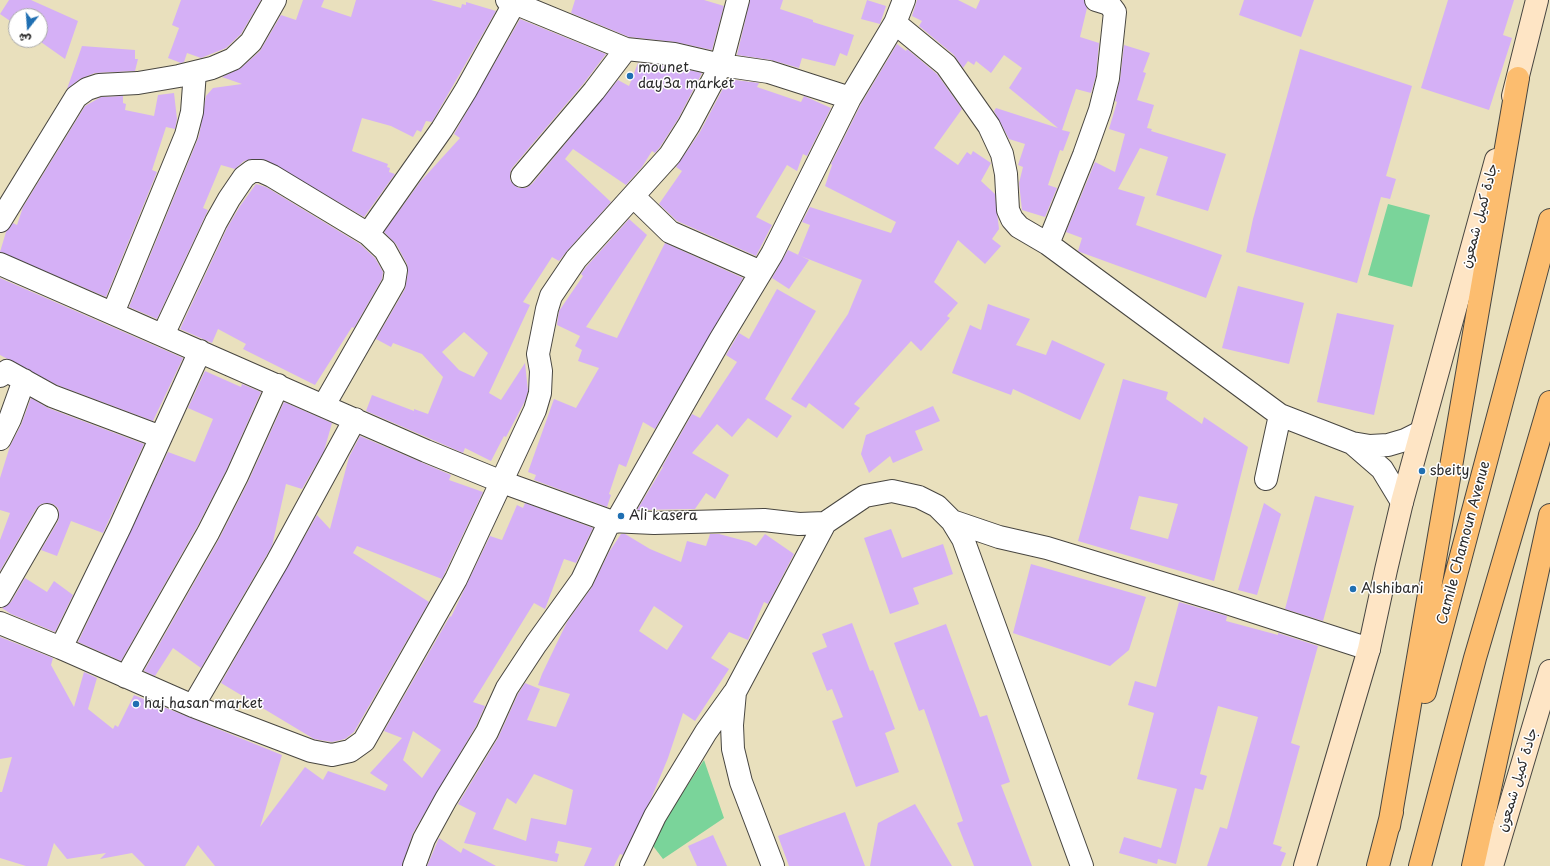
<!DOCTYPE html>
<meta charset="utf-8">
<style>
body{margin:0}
#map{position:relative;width:1550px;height:866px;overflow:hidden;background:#e9e0bd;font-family:"Playpen Sans","Playpen Sans Arabic",sans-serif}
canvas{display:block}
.north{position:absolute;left:8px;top:8px;width:40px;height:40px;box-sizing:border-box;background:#fff;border:1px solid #aaa;border-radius:50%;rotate:197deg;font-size:11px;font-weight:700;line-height:16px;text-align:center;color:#2b2b2b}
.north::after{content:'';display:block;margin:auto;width:14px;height:18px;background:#1f6fb2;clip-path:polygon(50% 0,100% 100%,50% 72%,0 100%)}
</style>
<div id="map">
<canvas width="1550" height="866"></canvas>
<div class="north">ش</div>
</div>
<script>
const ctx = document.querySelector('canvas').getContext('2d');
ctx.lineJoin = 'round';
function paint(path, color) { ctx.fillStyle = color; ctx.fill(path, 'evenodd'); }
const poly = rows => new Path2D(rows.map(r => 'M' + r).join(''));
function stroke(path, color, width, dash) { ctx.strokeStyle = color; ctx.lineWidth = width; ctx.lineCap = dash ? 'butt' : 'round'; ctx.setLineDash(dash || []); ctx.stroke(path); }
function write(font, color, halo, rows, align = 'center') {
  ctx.font = font + ' "Playpen Sans","Playpen Sans Arabic",sans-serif'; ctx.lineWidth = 3; ctx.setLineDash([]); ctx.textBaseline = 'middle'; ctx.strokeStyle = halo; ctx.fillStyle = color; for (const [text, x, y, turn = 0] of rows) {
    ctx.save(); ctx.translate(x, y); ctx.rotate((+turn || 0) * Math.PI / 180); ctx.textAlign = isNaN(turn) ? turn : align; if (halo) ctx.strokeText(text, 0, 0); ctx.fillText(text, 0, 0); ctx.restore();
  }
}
paint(poly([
 [1388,204,1430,215,1412,287,1368,275],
 [704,760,724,818,663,859,650,842]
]), '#7ad49a');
paint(poly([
 [9,0,31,0,78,21,65,59,38,40,40,40,40,16,16,16,16,25,0,14],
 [181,0,261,0,241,34,226,48,201,58,187,53,184,62,181,63,168,58,179,28,172,25],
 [303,0,324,0,321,7,351,17,356,0,431,0,461,8,462,4,466,5,466,2,496,11,432,122,426,121,421,132,417,130,413,137,391,126,362,118,352,151,388,164,387,167,390,168,389,172,395,174,364,217,266,160,252,159,244,161,235,169,221,165,203,208,208,210,157,319,129,307,199,136,206,96,213,88,242,84,222,77,241,68,260,51,281,15,296,20],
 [575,0,704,0,724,6,712,50,675,42,629,37,571,13],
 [750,0,783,0,780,9,813,20,813,22,854,35,847,56,840,53,835,66,802,58,799,68,771,60,737,55],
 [867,0,886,6,880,24,861,19],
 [917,0,958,0,976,9,980,0,1084,0,1087,8,1080,37,1099,43,1096,76,1091,93,1076,89,1062,130,1070,132,1063,151,1060,150,1048,185,1057,188,1045,217,1022,210,1019,183,1023,167,1018,165,1025,144,1009,139,994,111,996,108,1058,128,1009,88,1022,68,1004,55,991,73,976,61,974,65,968,61,963,68,954,55,919,26,922,21,912,16],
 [1244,0,1314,0,1301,37,1239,15],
 [1448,0,1514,0,1503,35,1512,38,1489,110,1421,88],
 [520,19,606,54,584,83,512,168,510,173,510,180,514,185,519,188,526,188,532,184,618,80,629,86,638,63,672,66,702,73,678,119,660,147,655,153,652,151,642,167,626,185,573,149,565,159,611,202,567,251,559,261,552,257,523,302,530,305,489,393,501,400,525,363,528,391,525,401,506,437,504,436,491,461,465,448,463,453,366,411,372,395,414,411,414,409,428,414,443,377,422,354,393,343,391,347,376,339,405,289,408,272,407,264,396,244,384,232,420,182,460,138,454,134],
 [464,332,488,353,474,377,459,370,442,352],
 [897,44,906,51,907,49,937,74,962,109,934,148,958,165,967,152,971,155,973,151,991,163,981,181,995,194,999,229,992,239,1001,246,985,264,958,240,934,282,958,303,947,316,950,318,921,351,911,341,854,404,860,408,843,429,809,403,806,408,791,399,848,314,862,280,798,255,810,225,802,222,810,207,891,233,896,222,825,186,832,165,831,164,861,104],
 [1124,45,1150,53,1143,72,1146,73,1137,100,1154,105,1147,128,1152,129,1151,131,1226,154,1208,211,1156,195,1168,157,1140,148,1118,189,1145,197,1136,225,1222,255,1206,298,1080,252,1078,251,1082,238,1066,232,1095,162,1115,172,1125,134,1109,129,1117,102,1115,101,1120,79],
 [82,46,135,50,135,59,138,59,135,71,95,73,80,79,67,89],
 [1300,49,1412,86,1386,176,1396,179,1390,199,1381,197,1357,283,1246,252,1253,219],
 [728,79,759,83,757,87,801,102,804,96,831,108,807,156,803,154,797,171,787,165,756,217,772,225,756,256,677,221,659,204,682,171,676,167,700,132],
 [174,93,177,119,175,129,166,127,152,170,157,172,106,297,0,252,6,232,13,223,17,225,23,207,85,106,101,97,123,96,123,103,126,104,125,110,154,116,158,95],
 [256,184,266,187,360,244,375,258,383,272,382,279,354,328,352,327,315,385,243,349,246,344,218,329,212,343,180,329,227,228,240,206],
 [629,219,647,235,586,327,617,338,665,243,743,278,655,429,643,422,626,467,619,464,609,494,611,495,607,507,534,480,536,475,528,472,554,399,576,408,599,368,578,361,582,350,575,346,580,336,557,325,559,311,583,276,581,274,586,267],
 [788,250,809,260,789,289,772,278],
 [0,278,183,358,153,421,57,385,0,355],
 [1238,286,1304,303,1289,364,1222,348],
 [777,289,816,311,765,399,792,416,777,438,748,418,732,437,717,424,692,453,729,475,715,499,706,493,695,509,637,510,663,467,662,467,692,414,700,418,737,362,726,355,739,333,749,339],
 [988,304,1030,319,1016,345,1046,355,1052,340,1105,364,1080,420,1013,389,1011,395,952,373,970,325,981,330],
 [1337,313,1394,325,1374,415,1317,402],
 [205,371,241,387,242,384,261,392,226,471,197,527,121,661,78,642,168,452,195,462,213,419,188,408],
 [1123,379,1168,392,1166,399,1202,424,1204,417,1248,447,1214,581,1078,541],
 [1139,496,1178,504,1168,539,1130,529],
 [31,398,48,408,144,444,103,533,71,521,57,556,41,550,58,521,59,515,58,508,53,504,47,503,41,504,36,509,0,571,0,540,10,513,0,510,0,478,10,446,21,425],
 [284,402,332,423,324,451,302,489,286,484,272,546,201,668,173,648,155,676,144,671,219,539,248,482],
 [933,406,940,421,915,431,923,450,893,463,890,456,869,473,861,454,866,435],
 [360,436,451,475,449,480,483,492,442,579,357,546,353,553,429,602,354,732,345,739,332,742,314,739,221,683,317,515,330,529,349,457],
 [1315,496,1354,506,1323,621,1285,609],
 [525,503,593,528,576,563,564,559,545,609,534,603,473,702,485,706,476,726,413,833,402,866,215,866,198,845,185,866,145,866,132,853,100,859,106,853,67,859,54,843,47,866,26,866,0,858,0,792,2,792,12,757,0,759,0,637,53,658,51,665,74,707,84,672,97,678,88,709,113,729,115,725,118,727,134,695,282,755,260,827,305,767,323,780,328,771,385,791,388,785,370,773,402,738,384,731,450,616,451,617,490,536,502,540,517,505,523,508],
 [413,731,441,750,422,778,403,760],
 [1264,503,1281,514,1257,595,1238,590],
 [891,529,902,558,943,544,953,574,913,588,919,604,890,614,864,538],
 [621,534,625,534,650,549,681,562,687,541,706,546,710,534,719,534,749,542,756,546,765,534,794,554,768,604,764,602,748,640,729,632,711,658,729,669,695,721,683,713,668,758,651,799,623,855,620,854,614,866,584,866,592,848,558,841,555,853,559,854,557,862,464,843,476,813,458,804,498,738,518,694,525,683,540,689,527,720,556,727,570,694,538,685,542,674,567,622,592,587,609,552],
 [654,606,683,626,667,650,639,631],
 [534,774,573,790,566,825,531,818,526,841,493,829,507,798,516,804],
 [1031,564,1146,597,1129,650,1110,666,1013,633],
 [25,578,47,592,54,581,73,595,55,632,11,614,2,608,11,602],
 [1179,602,1227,616,1226,621,1278,635,1278,633,1318,646,1291,743,1300,746,1273,844,1282,847,1280,851,1286,853,1281,866,1207,866,1220,827,1227,829,1258,717,1218,706,1200,774,1207,776,1203,790,1195,788,1176,864,1158,859,1157,864,1119,853,1124,837,1161,848,1177,789,1137,779,1154,713,1128,705,1135,681,1156,687],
 [852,623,870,671,873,670,895,729,885,733,899,772,856,787,832,721,843,717,832,689,827,691,812,653,827,647,822,634],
 [946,624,980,717,987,715,1010,782,1001,785,1032,866,974,866,957,823,963,821,924,709,919,711,894,643],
 [915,804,952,866,870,866,878,823],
 [845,812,865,866,789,866,778,836],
 [713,835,727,866,697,866,688,846],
 [439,838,461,853,463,848,496,866,427,866]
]), '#d5b0f6');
const minor = poly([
 [507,0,626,49,674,54,721,65,769,72,850,98],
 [895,23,946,65,989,126,1002,154,1006,174,1008,210,1012,219,1019,227,1048,244,1280,415,1352,443,1370,446,1388,445,1405,440,1421,432],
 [522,176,594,91,626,49],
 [633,196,670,232,761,272],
 [0,221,76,97,87,89,99,85,138,83,179,76,212,68,233,59,251,42,275,0],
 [368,234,442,129,466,90,515,2],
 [1048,244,1084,155,1100,110,1108,78,1115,12,1109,4,1096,0],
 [0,264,426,451,502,482,610,521,654,523,764,520,799,524,825,523],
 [113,313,186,135,192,112,195,72],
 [163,335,216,222,229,199,244,177,252,171,261,171,272,176,368,234,385,250,396,270,394,283,324,405],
 [0,376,7,371,52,396,161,437],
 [0,439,10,419,24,380],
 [1352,443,1382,469,1402,502],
 [1266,479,1280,415],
 [952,521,999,537,1047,548,1227,603,1369,649],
 [616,522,720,340,772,254,850,98,895,23,904,0],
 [0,596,47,515],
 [0,623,61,648,193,706,311,751,332,755,350,751,364,741,456,579,535,410,540,393,541,371,538,354,547,309,551,296,576,259,670,155,689,125,721,65,738,0],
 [61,648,120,527,200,351],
 [126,677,208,533,237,476,278,385],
 [193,706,277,562,355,419],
 [414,866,424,839,446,799,487,732,507,688,536,644,582,580,610,521],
 [631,866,655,816,706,732,734,693],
 [773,866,741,782,733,749,732,725,735,692,825,523,865,496,892,491,919,497,937,506,952,521,963,539,1082,866]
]);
const secondary = poly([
 [1513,96,1537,0],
 [1305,866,1369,649,1386,570,1402,502,1496,160],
 [1492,866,1550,671]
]);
const motorway = poly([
 [1425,692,1550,220],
 [1389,826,1518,78],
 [1378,866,1392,812],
 [1420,866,1475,658,1550,402],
 [1473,866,1550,515]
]);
stroke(minor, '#484641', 24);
stroke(secondary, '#484641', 24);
stroke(motorway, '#484641', 24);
stroke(minor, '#fff', 22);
stroke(secondary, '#fee5c5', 22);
stroke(motorway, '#fcbd6f', 22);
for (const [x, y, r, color] of [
 [630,76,4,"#1f6fb2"],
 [1422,471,4,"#1f6fb2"],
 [621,516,4,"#1f6fb2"],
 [1353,589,4,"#1f6fb2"],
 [136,704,4,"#1f6fb2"]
]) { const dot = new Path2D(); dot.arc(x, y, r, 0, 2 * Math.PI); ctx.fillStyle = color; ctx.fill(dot); stroke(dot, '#fff', 1.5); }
write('14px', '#2b2b2b', '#fff', [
 ["mounet",638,68],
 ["day3a market",638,84],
 ["sbeity",1430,471],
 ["Ali kasera",629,516],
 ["Alshibani",1361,589],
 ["haj hasan market",144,704]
], 'left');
write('14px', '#2b2b2b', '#fff', [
 ["جادة كميل شمعون",1480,216,-75],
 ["Camile Chamoun Avenue",1464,543,-75],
 ["جادة كميل شمعون",1518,780,-73]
]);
</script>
